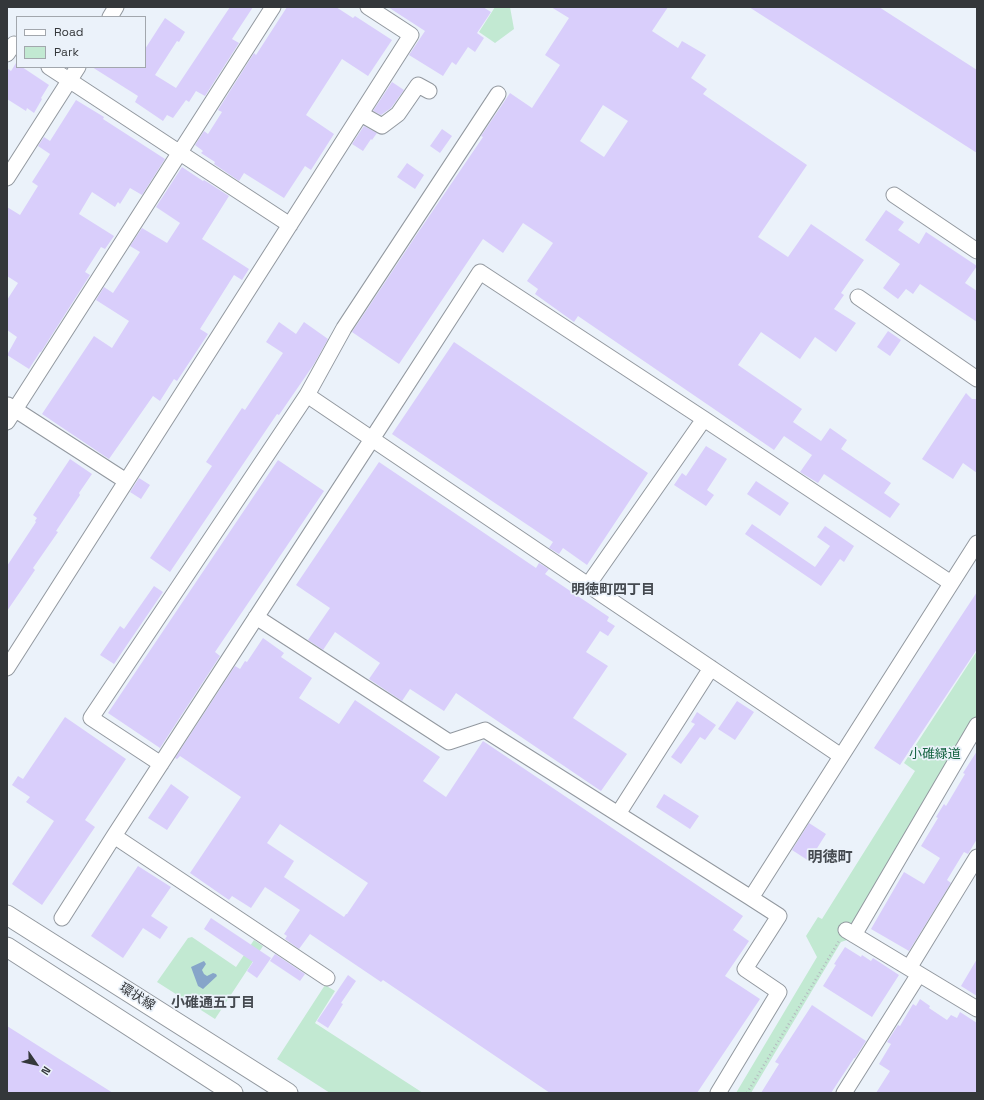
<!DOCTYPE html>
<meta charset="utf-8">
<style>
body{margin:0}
#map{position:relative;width:984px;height:1100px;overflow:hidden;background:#ebf2fa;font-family:"Space Grotesk",sans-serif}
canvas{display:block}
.frame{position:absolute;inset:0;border:8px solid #34373a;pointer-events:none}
.legend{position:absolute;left:16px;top:16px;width:130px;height:52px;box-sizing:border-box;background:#ebf2fa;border:1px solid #a2a7ad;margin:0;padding:5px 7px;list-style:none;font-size:12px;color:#34373a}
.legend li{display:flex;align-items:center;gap:8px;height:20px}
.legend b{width:20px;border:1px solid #a2a7ad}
.north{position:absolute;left:16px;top:1044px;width:40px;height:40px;-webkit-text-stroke:3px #ebf2fa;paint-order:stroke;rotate:124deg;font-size:11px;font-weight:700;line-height:16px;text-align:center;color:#34373a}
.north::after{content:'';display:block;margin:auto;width:14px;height:18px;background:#34373a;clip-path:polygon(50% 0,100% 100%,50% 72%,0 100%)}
</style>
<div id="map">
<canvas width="984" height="1100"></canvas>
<div class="frame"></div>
<ul class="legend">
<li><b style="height:5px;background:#fff"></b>Road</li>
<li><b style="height:11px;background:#c2e9d2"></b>Park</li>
</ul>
<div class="north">N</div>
</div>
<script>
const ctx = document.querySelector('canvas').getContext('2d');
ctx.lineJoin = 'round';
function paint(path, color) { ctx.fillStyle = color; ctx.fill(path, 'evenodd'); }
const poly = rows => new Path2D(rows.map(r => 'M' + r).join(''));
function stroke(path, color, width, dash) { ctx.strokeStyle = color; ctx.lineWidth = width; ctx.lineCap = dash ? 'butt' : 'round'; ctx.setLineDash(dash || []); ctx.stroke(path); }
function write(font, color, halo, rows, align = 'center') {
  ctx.font = font + ' "Space Grotesk","Noto Sans JP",sans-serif'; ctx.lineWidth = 3.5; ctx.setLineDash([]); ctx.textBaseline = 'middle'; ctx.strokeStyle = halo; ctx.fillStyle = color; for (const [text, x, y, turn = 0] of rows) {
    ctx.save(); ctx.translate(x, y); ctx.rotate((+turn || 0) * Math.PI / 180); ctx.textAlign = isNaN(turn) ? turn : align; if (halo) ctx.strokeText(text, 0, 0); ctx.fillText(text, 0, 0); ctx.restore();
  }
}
paint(poly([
 [495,7,510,7,514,29,495,43,479,32],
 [977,651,977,724,847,940,841,942,751,1093,736,1093,817,957,806,936,818,917,822,919,915,771,904,763],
 [192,937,236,967,254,940,263,946,215,1019,157,982,188,938],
 [325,985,335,991,315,1023,423,1093,330,1093,277,1059]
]), '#c2e9d2');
paint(poly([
 [204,961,206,964,202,970,204,974,207,976,213,973,216,974,217,976,203,989,198,986,191,967]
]), '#86a5c9');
paint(poly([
 [230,7,253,7,232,39,239,43,205,96,196,91,189,102,186,100,173,118,167,115,163,121,135,102,138,96,92,67,145,67,145,49,165,18,185,32,179,42,177,41,155,75,176,88],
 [287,7,336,7,353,18,355,16,392,40,368,76,342,59,306,115,334,134,311,170,305,166,284,198,244,173,239,181,214,164,215,162,201,153,203,151,195,145,204,131,208,134,222,112,218,110,254,53,256,55],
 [388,7,483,7,491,12,477,33,484,38,475,52,468,47,456,65,452,62,443,76,409,55,425,31],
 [551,7,668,7,652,31,678,48,682,41,706,55,691,78,707,89,703,94,807,165,758,237,788,257,811,224,864,260,841,293,844,295,834,309,856,323,836,352,815,337,800,359,761,332,738,365,802,409,793,422,821,441,830,428,847,440,841,449,891,483,884,493,900,504,890,518,824,474,818,483,800,472,812,455,784,436,774,450,578,316,574,322,535,294,538,289,527,281,553,243,523,223,503,253,483,239,399,364,352,332,417,234,483,137,481,136,510,93,532,108,560,65,545,55,569,18],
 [603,105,628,121,604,157,580,141],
 [749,7,879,7,977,70,977,153],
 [16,63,17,67,22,67,49,85,41,98,42,99,34,113,27,108,26,111,7,99,7,68,11,71],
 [392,82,404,90,391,108,381,115,373,111],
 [76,100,104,117,103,119,165,159,142,195,130,188,120,204,118,202,115,207,92,192,79,214,114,236,105,249,101,247,85,272,90,275,41,352,40,352,29,369,7,355,17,337,7,330,7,300,18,283,7,276,7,207,20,215,38,186,32,182,50,154,38,146,44,137,50,141],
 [364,126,377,133,372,140,371,139,363,151,352,144],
 [442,129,452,136,440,153,430,146],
 [407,163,424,175,415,189,397,177],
 [182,167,203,181,204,180,229,196,202,239,249,269,242,280,234,275,200,329,208,334,177,381,174,379,160,401,153,396,109,459,42,414,94,336,112,348,129,321,96,300,104,287,113,293,140,252,130,246,142,228,167,243,180,223,156,207],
 [886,210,904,222,898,230,919,244,926,232,977,266,965,283,977,291,977,322,920,284,913,294,906,289,898,299,883,288,900,264,865,240],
 [279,322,296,334,304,322,328,339,314,364,279,415,277,414,170,572,150,558,212,466,206,462,242,408,245,410,283,353,266,342],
 [888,331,901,340,890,356,877,347],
 [454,342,648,473,587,565,563,548,559,554,549,548,553,542,392,434],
 [966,393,972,399,977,399,977,473,963,463,953,479,922,459],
 [706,446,727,459,707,490,714,495,706,506,674,485,682,473,686,476],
 [70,459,92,474,79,493,80,495,56,531,58,532,33,568,35,570,7,611,7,566,36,522,35,521,37,518,33,515],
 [278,460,324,491,215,652,220,656,160,748,108,713],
 [379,462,536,568,539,563,549,569,545,574,609,617,607,621,615,626,608,636,600,631,586,652,608,666,573,718,627,754,601,791,456,693,444,711,410,689,402,701,369,679,380,663,335,632,323,650,308,640,330,608,296,585],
 [139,478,150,485,141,499,130,492],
 [756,481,789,503,780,516,747,494],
 [752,524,815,567,830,546,817,537,825,526,854,546,844,562,840,559,821,586,745,534],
 [154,586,163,592,114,664,100,655,120,626,124,629],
 [977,592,977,649,900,765,874,748],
 [263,638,284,653,281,657,312,678,299,698,339,724,355,700,440,757,423,781,446,797,483,741,743,916,733,930,749,941,725,976,760,999,697,1093,550,1093,383,980,381,982,310,934,299,949,285,939,287,936,284,934,300,910,265,887,251,908,232,896,229,900,190,873,241,797,180,756,177,759,175,758,235,666,240,669,245,661,247,662],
 [280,824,368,883,347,914,346,914,344,917,284,877,294,861,267,843],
 [737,701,754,712,735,740,718,729],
 [697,712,716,725,705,740,700,737,681,764,671,757,695,724,691,722],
 [65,717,126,759,85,820,95,827,42,905,12,884,54,821,26,802,30,797,12,785,18,776,23,779],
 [977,751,977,839,968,854,964,852,947,880,951,883,909,951,871,929,904,872,924,884,940,858,921,846,938,818,936,817,944,804,946,806,965,774,963,773],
 [171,784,189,797,167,830,148,818],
 [664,794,699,816,690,829,656,807],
 [809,823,826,834,809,861,792,850],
 [138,866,171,887,151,916,168,927,160,939,143,928,123,958,91,936],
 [211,918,271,958,257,978,247,971,253,962,204,929],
 [845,947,861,957,862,955,871,961,873,958,899,975,872,1017,823,986,836,965,834,964],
 [275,954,305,974,300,981,270,961],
 [977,959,977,996,961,986],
 [348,975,356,981,341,1003,343,1004,328,1028,317,1021],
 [920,999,930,1006,929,1008,947,1020,951,1015,957,1018,960,1012,977,1023,977,1093,876,1093,890,1071,879,1064,891,1044,887,1042,898,1025,900,1026,913,1004,916,1006],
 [812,1005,866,1041,855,1058,854,1058,831,1093,761,1093,779,1064,775,1062],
 [7,1026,113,1093,7,1093]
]), '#d9cefb');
const minor = poly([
 [110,17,116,7],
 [7,54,14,44],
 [49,67,290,225],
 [361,114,382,126,398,114,418,85,429,91],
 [7,178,78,67],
 [894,195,977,251],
 [858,297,977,379],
 [307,395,588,585],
 [8,405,126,481],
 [704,419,588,585,841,756],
 [7,422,273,7],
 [256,617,449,742,485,730,751,898,977,543],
 [7,668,411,35,368,7],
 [161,764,91,718,307,395,344,328,498,94],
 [618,814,711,668],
 [114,836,327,978],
 [62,918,114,836,372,439,480,272,704,419,951,583],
 [846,930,977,1009],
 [854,935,977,725],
 [909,968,977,857],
 [718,1093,779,992,745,969,779,916,751,898],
 [844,1093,919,974]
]);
const major = poly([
 [7,915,288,1093],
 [7,947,233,1093]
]);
stroke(minor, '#92989f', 17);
stroke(major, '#92989f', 21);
stroke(poly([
 [747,1093,839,941]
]), '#b3b9bf', 2.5, [1, 3]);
stroke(minor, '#fff', 15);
stroke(major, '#fff', 19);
write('13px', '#146341', '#ebf2fa', [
 ["小碓緑道",935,754]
]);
write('13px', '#34373a', '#ebf2fa', [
 ["環状線",137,997,32]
]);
write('bold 14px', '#454a50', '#ebf2fa', [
 ["明徳町四丁目",613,590],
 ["小碓通五丁目",213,1003]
]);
write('bold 15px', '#454a50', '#ebf2fa', [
 ["明徳町",830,858]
]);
</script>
